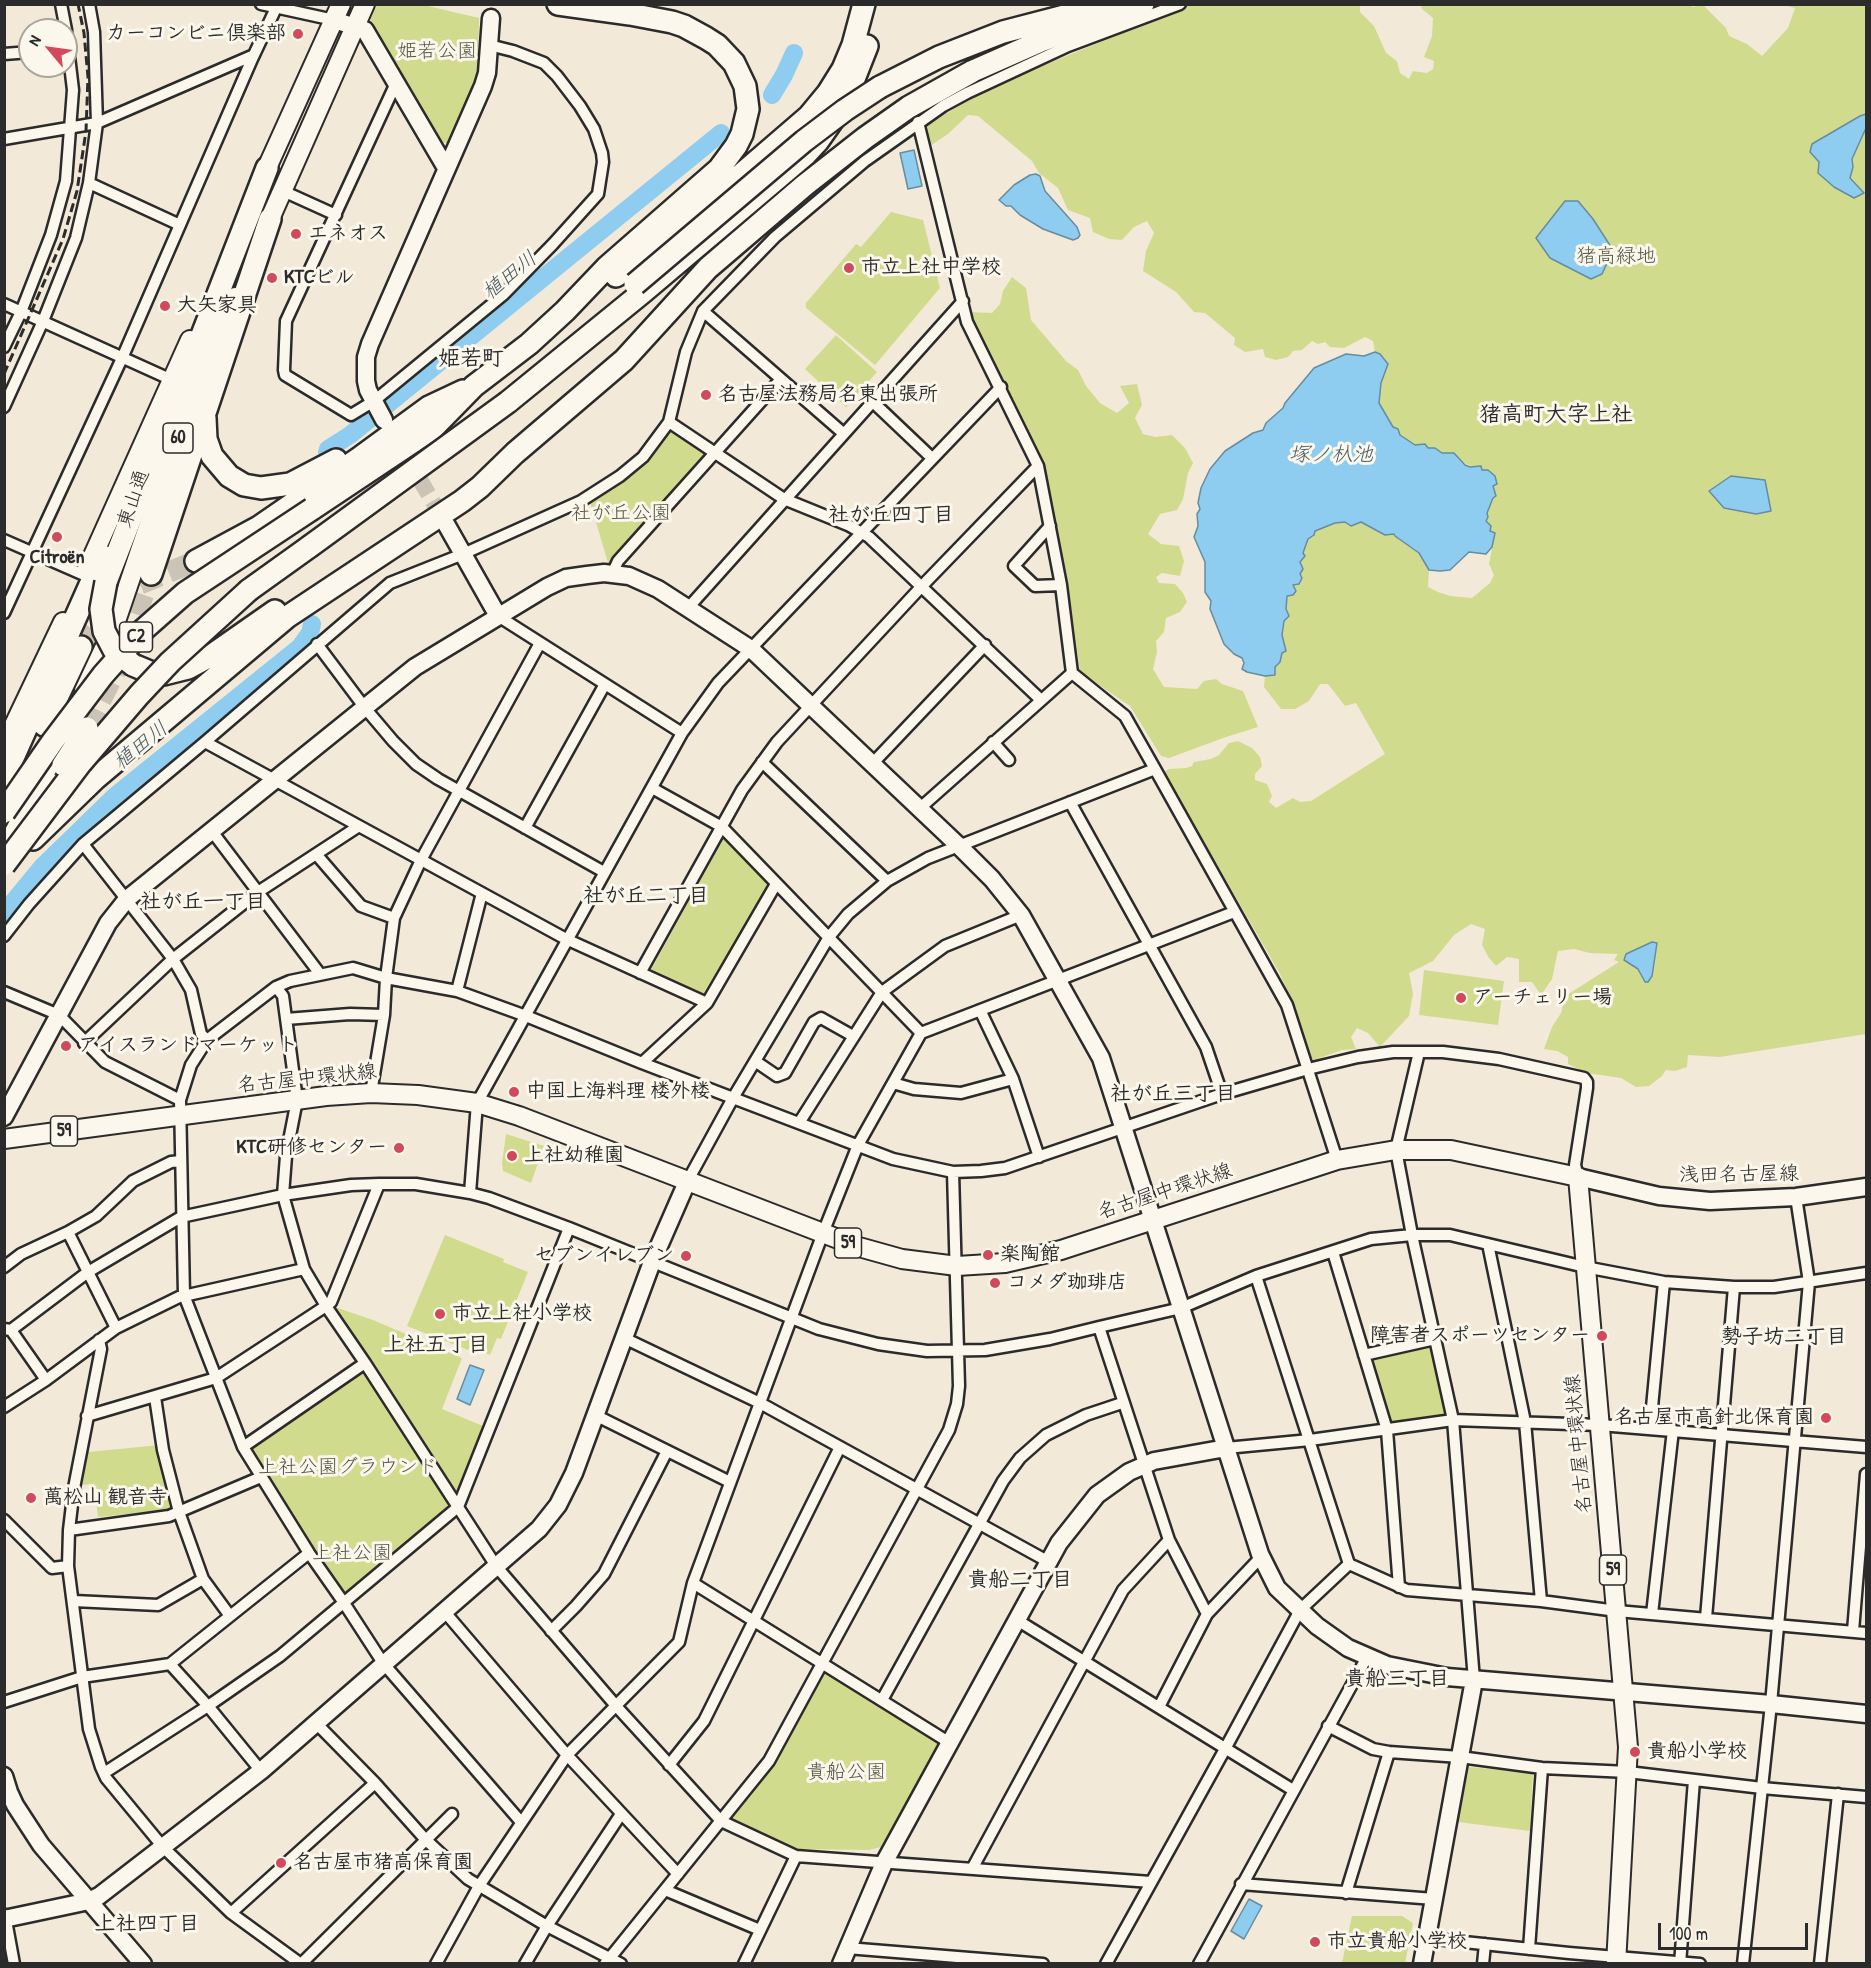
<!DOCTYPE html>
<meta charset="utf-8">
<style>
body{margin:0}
#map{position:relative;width:1871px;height:1968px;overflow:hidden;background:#f3e9d8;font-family:"Patrick Hand",sans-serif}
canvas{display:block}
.frame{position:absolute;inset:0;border:6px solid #2b2b2b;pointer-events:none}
.north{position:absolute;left:18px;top:18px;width:60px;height:60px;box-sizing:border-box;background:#fbf7ec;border:2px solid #a8a59f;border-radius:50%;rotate:299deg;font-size:16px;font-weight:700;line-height:24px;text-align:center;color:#2b2b2b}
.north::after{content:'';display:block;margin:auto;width:21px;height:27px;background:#d1495b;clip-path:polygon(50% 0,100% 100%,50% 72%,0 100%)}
.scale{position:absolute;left:1658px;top:1923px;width:150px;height:27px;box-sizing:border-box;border:3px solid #2b2b2b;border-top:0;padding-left:8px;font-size:18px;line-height:21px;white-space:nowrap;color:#2b2b2b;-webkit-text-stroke:4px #fbf7ec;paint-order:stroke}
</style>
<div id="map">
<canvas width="1871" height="1968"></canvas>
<div class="frame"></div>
<div class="north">N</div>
<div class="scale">100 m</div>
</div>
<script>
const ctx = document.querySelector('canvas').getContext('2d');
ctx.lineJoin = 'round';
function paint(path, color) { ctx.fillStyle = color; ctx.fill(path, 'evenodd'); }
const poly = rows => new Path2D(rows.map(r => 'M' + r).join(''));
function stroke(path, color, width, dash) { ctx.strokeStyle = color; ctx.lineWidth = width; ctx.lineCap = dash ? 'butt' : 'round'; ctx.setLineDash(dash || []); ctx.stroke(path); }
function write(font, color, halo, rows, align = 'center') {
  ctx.font = font + ' "Patrick Hand","Klee One",sans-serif'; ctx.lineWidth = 6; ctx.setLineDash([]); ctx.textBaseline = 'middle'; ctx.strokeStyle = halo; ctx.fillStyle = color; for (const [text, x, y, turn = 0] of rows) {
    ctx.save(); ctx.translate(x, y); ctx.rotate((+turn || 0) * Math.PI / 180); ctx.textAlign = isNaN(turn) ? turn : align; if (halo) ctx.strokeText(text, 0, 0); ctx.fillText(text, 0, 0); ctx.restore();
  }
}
paint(poly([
 [419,4,479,18,478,72,471,93,447,143,439,142,369,17,376,5],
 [1690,4,1692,7,1703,5,1726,28,1729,36,1747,44,1762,56,1788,28,1795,8,1784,5,1866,5,1866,1034,1720,1057,1688,1055,1687,1067,1675,1071,1666,1070,1662,1076,1649,1086,1636,1087,1621,1078,1587,1073,1568,1064,1568,1057,1557,1051,1544,1049,1552,1027,1561,1013,1565,996,1619,962,1614,960,1618,954,1590,953,1574,949,1558,951,1552,979,1541,995,1532,982,1519,982,1519,959,1507,957,1496,966,1489,958,1482,945,1485,929,1471,924,1454,935,1433,961,1409,973,1413,994,1409,1016,1380,1047,1368,1033,1357,1028,1351,1037,1356,1049,1342,1050,1314,1060,1309,1056,1291,999,1280,974,1164,772,1169,769,1186,768,1192,766,1194,762,1211,759,1219,755,1229,743,1238,741,1252,748,1260,757,1262,766,1255,774,1255,780,1267,784,1272,796,1269,802,1276,808,1293,798,1300,802,1311,801,1385,754,1356,703,1345,706,1328,684,1320,684,1309,701,1295,709,1281,709,1264,687,1265,676,1275,675,1275,667,1280,662,1282,653,1286,651,1282,635,1287,596,1293,595,1293,585,1299,574,1300,562,1308,539,1315,531,1335,523,1361,522,1385,535,1394,533,1395,536,1419,553,1429,570,1428,587,1438,592,1450,596,1472,598,1490,583,1494,575,1489,564,1493,543,1486,521,1488,507,1493,501,1481,470,1428,448,1425,444,1415,445,1400,436,1398,429,1393,427,1379,403,1381,383,1388,364,1380,354,1375,352,1373,341,1365,337,1344,348,1330,347,1325,342,1318,344,1312,341,1302,350,1293,351,1288,357,1276,360,1265,357,1263,349,1245,352,1234,345,1235,338,1205,313,1194,312,1176,292,1143,271,1146,251,1154,233,1147,221,1134,227,1122,240,1109,239,1093,232,1090,218,1068,210,1058,188,1039,173,1032,161,978,116,968,115,948,134,930,146,923,129,964,102,1020,75,1191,5,1360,5,1360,12,1374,26,1386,53,1397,61,1400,73,1409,79,1413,71,1427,73,1433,69,1434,61,1424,57,1432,36,1433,18,1422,9,1421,5],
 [891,212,923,220,940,288,875,365,806,308,806,303,856,244,861,247],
 [1012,277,1026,288,1031,320,1066,361,1078,370,1086,386,1100,403,1117,413,1129,403,1120,386,1137,384,1142,405,1135,418,1143,434,1155,437,1172,435,1185,448,1193,463,1188,473,1183,499,1177,510,1160,514,1148,534,1161,544,1179,546,1184,561,1180,576,1162,573,1156,577,1159,583,1175,584,1183,593,1187,602,1180,612,1166,618,1164,632,1156,641,1157,652,1153,669,1164,687,1197,689,1204,681,1216,679,1222,684,1243,691,1258,727,1226,737,1169,758,1161,756,1130,706,1080,672,1068,583,1043,462,969,312,992,313,1000,304,1003,291],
 [836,335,877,372,846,407,805,369],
 [672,430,704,453,705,458,612,563,608,563,590,502,599,497,642,464,653,452,667,432],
 [724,837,769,885,703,994,650,972],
 [1424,970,1504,981,1498,1025,1419,1015],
 [506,1134,544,1146,531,1183,503,1171,502,1163],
 [445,1235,504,1259,503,1262,528,1272,501,1339,497,1338,490,1355,470,1347,468,1350,407,1326],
 [335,1307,373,1320,462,1358,442,1409,483,1426,459,1490,453,1490],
 [1430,1345,1447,1415,1389,1423,1371,1359],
 [359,1373,365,1374,448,1501,447,1509,350,1592,343,1591,250,1453,252,1446],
 [160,1445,170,1510,98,1517,94,1484,82,1485,88,1452],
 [824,1672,940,1743,881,1847,869,1850,798,1849,730,1819,775,1764],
 [1469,1767,1533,1773,1530,1831,1458,1822],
 [1352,1916,1402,1916,1413,1923,1405,1963,1342,1963]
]), '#d1db8e');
const water = poly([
 [1866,114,1866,128,1852,159,1853,167,1850,178,1864,193,1854,198,1834,187,1818,173,1819,162,1810,152,1812,144,1860,116,1866,114],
 [914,150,922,186,908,189,900,153,914,150],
 [1036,174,1040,176,1045,191,1077,227,1080,235,1078,238,1073,240,1043,229,1020,215,1011,206,1006,206,999,200,1014,185,1030,175,1036,174],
 [1565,201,1578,201,1593,219,1613,250,1602,274,1591,279,1550,258,1536,238,1565,201],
 [1375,352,1380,354,1388,364,1381,383,1379,403,1393,427,1398,429,1400,435,1415,445,1425,444,1428,448,1435,448,1442,453,1454,453,1465,465,1470,467,1481,466,1482,470,1488,470,1495,476,1497,484,1493,486,1496,496,1493,498,1487,513,1488,517,1486,521,1491,526,1490,531,1495,533,1492,547,1486,554,1469,552,1450,570,1440,571,1429,570,1419,553,1395,536,1394,534,1385,535,1361,522,1351,526,1345,522,1335,523,1315,531,1314,535,1308,539,1303,553,1305,556,1300,562,1303,569,1300,574,1302,578,1299,584,1293,585,1296,591,1293,595,1287,596,1286,609,1289,616,1284,621,1282,635,1286,651,1282,653,1280,662,1275,667,1275,675,1265,676,1247,672,1242,669,1244,663,1242,658,1234,654,1224,644,1210,609,1211,601,1205,592,1205,562,1194,537,1198,526,1197,514,1200,509,1198,503,1201,488,1210,469,1225,451,1253,433,1263,430,1266,423,1283,408,1285,403,1314,368,1346,354,1364,356,1375,352],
 [1731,476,1765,480,1771,511,1756,514,1724,508,1709,491,1731,476],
 [1652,942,1657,943,1652,976,1648,982,1645,982,1638,969,1624,960,1626,954,1652,942],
 [470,1365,484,1370,470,1405,457,1399,470,1365],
 [1249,1899,1262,1906,1244,1939,1231,1931,1249,1899]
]);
paint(water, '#8ecdef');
stroke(water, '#668ca1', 1.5);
stroke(poly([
 [772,95,784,75,794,53],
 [327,453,328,449,350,435,721,133],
 [4,913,42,867,115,796,300,647,310,633,312,624]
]), '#8ecdef', 18);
stroke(poly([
 [396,439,446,524]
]), '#cbc3b5', 16, [16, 8]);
stroke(poly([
 [140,584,196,561],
 [81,647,91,630,110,606],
 [87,728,118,666,151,574]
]), '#cbc3b5', 21, [21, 10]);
const street = poly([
 [61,4,66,30],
 [261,4,334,20],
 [4,54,30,52],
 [396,83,286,321,284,370,285,375,351,415,374,401,503,295,553,244,598,194,603,162,602,153,594,129,580,106,557,76,544,63,513,51,489,45],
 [918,122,967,322,1038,466,1061,585,1072,673,1125,716,1155,769,928,858,887,881,848,914,829,937,733,1098,893,1159,953,1172,981,1171,1005,1168,1222,1094,1308,1069,1358,1057,1393,1052,1443,1052,1499,1059,1584,1078,1587,1082,1587,1088,1575,1165,1578,1177],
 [4,139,97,123,254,55],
 [89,183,180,225],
 [283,191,336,215],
 [4,304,172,380],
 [703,311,843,433],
 [4,347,21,312,51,235,66,181,73,90,66,31],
 [872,401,932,458],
 [4,407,43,321,76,238,89,183,97,123,94,32,89,4],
 [669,422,784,499,848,525,869,537,1041,700],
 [1050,526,1014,566,1035,586,1061,585],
 [4,540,84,575],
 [612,574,618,561,781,379],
 [688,608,963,301],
 [4,613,123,356,252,59,276,8],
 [498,616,682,733],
 [317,644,365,708,393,741,416,764,438,779,604,872],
 [205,742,566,939,707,1003,642,1063,733,1098,687,1182],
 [993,742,1009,760],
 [762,762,887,881],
 [872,764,985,645],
 [1155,769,1287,1005,1337,1160],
 [652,788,722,827,921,1033],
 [1070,802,1206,1047,1222,1094],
 [919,809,1072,673],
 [525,828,605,684],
 [211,830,320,974],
 [83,844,173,959,191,990,201,1034,207,1040],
 [316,854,361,906,394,918],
 [4,936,29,904,83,844,205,742,390,583,463,554,581,501,620,476,643,457,669,422,686,352,703,311,775,237,865,161,943,106,967,93,1068,46,1180,4],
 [640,973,742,790,777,742,922,586,1038,466],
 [457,991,482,893],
 [4,992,59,1015,105,1062,180,1100],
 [707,1003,776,884],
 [980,1010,1013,1079,1039,1157],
 [286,1019,350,1014,384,1015],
 [84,1043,173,959,258,892,359,826],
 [1419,1052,1396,1150,1412,1235,1453,1420,1474,1680],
 [755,1061,777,1076,785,1073,814,1022,821,1018,853,1036],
 [893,1083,914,1089,961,1093,1013,1079],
 [371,1093,384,1015,386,978,394,918,421,860,540,643],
 [799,1123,882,992,945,946,1021,915],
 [470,1193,477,1103,682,733,718,683,1001,387],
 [68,1232,116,1328],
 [1488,1244,1525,1422,1541,1601],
 [1333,1252,1387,1430,1399,1587],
 [4,1267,21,1254,68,1232,96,1216,133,1181,171,1162,181,1161],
 [1256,1276,1349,1564,1407,1590,1541,1601,1617,1611,1866,1633],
 [1099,1327,1169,1540,1207,1614],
 [4,1329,11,1330,46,1380],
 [11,1330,88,1272,181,1217,283,1195,286,1156,297,1100,283,996,276,987],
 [624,1338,760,1403,1049,1562],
 [99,1340,101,1349,74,1488,69,1530,68,1566,89,1729,101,1767,106,1778,163,1847,231,1913,301,1964],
 [1364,1355,1435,1339],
 [155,1397,163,1450,179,1512,203,1579,230,1616],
 [4,1407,46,1380,116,1328,179,1297,304,1269],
 [595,1415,730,1482],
 [87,1416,216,1378,326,1306,331,1302,379,1184],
 [1650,1428,1664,1282],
 [243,1447,365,1363],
 [1226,1448,1310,1440,1453,1420,1600,1425,1866,1447],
 [4,1520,52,1568,68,1566],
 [69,1530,169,1516,261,1477],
 [693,1583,950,1743],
 [74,1601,158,1605,203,1579],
 [444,1611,567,1755,678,1874],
 [1652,1614,1673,1430],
 [1706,1618,1734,1287],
 [1017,1620,1293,1790],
 [551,1631,576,1606,604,1574,667,1451],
 [1853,1631,1866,1474],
 [170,1664,208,1706,261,1771],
 [882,1700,1003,1481,1020,1458,1046,1435,1086,1415,1122,1403],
 [4,1702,82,1677,170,1664,309,1553],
 [1159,1707,1207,1614,1261,1557],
 [316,1723,375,1783,425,1839,468,1879,547,1926,621,1964],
 [1328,1726,1373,1749,1389,1752,1460,1757,1542,1768,1628,1772,1762,1788,1866,1797],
 [669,1765,704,1721,840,1447],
 [104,1773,208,1706,280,1656,458,1507,569,1228],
 [521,1822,383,1663,344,1603,309,1553,243,1447,184,1295,180,1100,191,1065,207,1040,276,987,290,981,353,968,386,978,457,991,526,1016,642,1063],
 [972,1869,1123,1590,1169,1540],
 [1151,1882,796,1856,721,1821,617,1707,496,1566,365,1363,326,1306,304,1269,283,1195,351,1185,379,1184,416,1184,470,1193,489,1198,569,1228,819,1329,878,1344,927,1351,985,1350,1050,1339,1099,1327,1181,1308,1256,1276,1371,1239,1412,1235,1450,1235,1585,1267,1664,1282,1734,1287,1774,1287,1866,1273],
 [1241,1884,1434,1899],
 [665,1890,760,1930],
 [1346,1893,1389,1752],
 [231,1913,375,1783],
 [5,1915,14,1964],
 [1426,1938,1569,1953,1700,1964],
 [847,1948,1043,1964],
 [1529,1949,1542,1768],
 [301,1964,452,1814],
 [436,1964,479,1886,567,1755,679,1642,693,1583,823,1233,858,1145,921,1033,1234,912],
 [525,1964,547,1926,621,1814],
 [605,1964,769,1761,949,1430,957,1404,959,1386,953,1172],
 [744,1964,796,1856],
 [1106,1964,1225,1749,1300,1610,1349,1564],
 [1199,1964,1367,1657],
 [1483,1964,1485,1944],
 [1680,1964,1694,1780],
 [1743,1964,1771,1704,1809,1282,1796,1197],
 [1820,1964,1838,1794]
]);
const secondary = poly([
 [334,20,365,30,446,168],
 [384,420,368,390,366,381,366,357,370,344,483,86,487,73,491,18],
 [446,524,498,616],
 [4,1117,108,923,127,899,415,667,547,587,566,578,587,575,604,573,629,576,658,589,751,649,960,847,992,879,1021,915,1101,1058,1260,1554,1277,1588,1317,1626,1348,1648,1387,1665,1447,1677,1771,1704,1866,1714],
 [1578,1177,1659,1196,1710,1201,1796,1197,1866,1187],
 [4,1776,9,1792,15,1805,41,1845,143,1964],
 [4,1919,89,1901,99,1896,261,1771,539,1529,558,1505,574,1473,652,1262,687,1182],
 [841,1964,884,1863,1059,1543,1097,1495,1129,1472,1154,1461,1226,1448],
 [1422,1964,1474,1680]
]);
const primary = poly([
 [261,181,341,4],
 [265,230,365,4],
 [87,569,190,340],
 [84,691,114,627,188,410,235,297],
 [4,746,63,622],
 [4,851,62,741],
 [4,1139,326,1096,371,1093,418,1095,477,1103,519,1116,859,1247,902,1259,957,1266,1005,1263,1061,1250,1337,1160,1396,1150,1451,1150,1578,1177,1628,1747,1616,1964]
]);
const highway = poly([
 [880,87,939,57,1003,32,1099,7],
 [616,276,657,247,809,116,828,93,843,69,853,45,864,4],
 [508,402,643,292,805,155,818,141,839,111,854,79,867,46],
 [205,418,206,439,212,456,229,476,244,485,261,488,290,484,336,460],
 [312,509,432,429,474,386,529,344,565,311,607,267,719,169,736,146,742,134,748,109,745,86,734,63,717,45,706,38,684,26,672,22,630,14,558,4],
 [196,561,259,527,358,459,429,407,463,391],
 [151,574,270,219],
 [106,582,267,168],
 [249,590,309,547],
 [133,665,152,673,164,674,188,668,212,655,275,611],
 [44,725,81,647],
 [4,778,103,556],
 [39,787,61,785,77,776],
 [33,839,96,778,287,617,462,501,480,487,515,453,624,360,708,268,805,185,865,138,909,107,973,71,1041,41,1143,4]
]);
stroke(street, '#2b2b2b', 15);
stroke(secondary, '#2b2b2b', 21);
stroke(primary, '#2b2b2b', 22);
stroke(highway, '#2b2b2b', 26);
stroke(street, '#fbf7ec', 10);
stroke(secondary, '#fbf7ec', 16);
stroke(primary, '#fbf7ec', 18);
stroke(highway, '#fbf7ec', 21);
stroke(poly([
 [4,374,63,239,77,191,86,131,88,77,84,33,78,4]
]), '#2b2b2b', 3, [9, 4.5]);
const highwayBridge = poly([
 [635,284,804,141,845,110,880,87],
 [309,547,508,402],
 [106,582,101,609,104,631,114,650,133,665],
 [63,765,87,728],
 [4,812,53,741,103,675,142,631,185,593,312,509],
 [4,865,80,764,139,695,170,662,249,590]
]);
stroke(highwayBridge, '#2b2b2b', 26, []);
stroke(highwayBridge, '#fbf7ec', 21);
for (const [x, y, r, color] of [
 [298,34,6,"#d1495b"],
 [296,234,6,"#d1495b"],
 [849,268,6,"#d1495b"],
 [272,278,6,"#d1495b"],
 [165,306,6,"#d1495b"],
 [706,395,6,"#d1495b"],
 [57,537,6,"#d1495b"],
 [1461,998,6,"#d1495b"],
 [66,1046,6,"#d1495b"],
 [514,1092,6,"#d1495b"],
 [399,1148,6,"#d1495b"],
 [512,1156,6,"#d1495b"],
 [988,1255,6,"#d1495b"],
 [686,1256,6,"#d1495b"],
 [995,1283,6,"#d1495b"],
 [440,1314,6,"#d1495b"],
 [1602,1336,6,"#d1495b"],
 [1826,1418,6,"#d1495b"],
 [31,1498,6,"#d1495b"],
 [1635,1752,6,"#d1495b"],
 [281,1863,6,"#d1495b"],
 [1315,1942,6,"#d1495b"]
]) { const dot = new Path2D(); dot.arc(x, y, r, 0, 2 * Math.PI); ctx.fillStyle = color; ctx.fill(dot); stroke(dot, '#fbf7ec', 2); }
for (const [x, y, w] of [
 [178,438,30],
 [136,637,33],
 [64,1131,27],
 [848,1243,27],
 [1613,1570,27]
]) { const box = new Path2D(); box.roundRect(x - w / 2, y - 15, w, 30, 4.5); ctx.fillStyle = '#fbf7ec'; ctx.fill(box); stroke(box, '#2b2b2b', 1.5); }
write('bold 18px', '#2b2b2b', null, [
 ["60",178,438],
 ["C2",136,637],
 ["59",64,1131],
 ["59",848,1243],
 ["59",1613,1570]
]);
write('bold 20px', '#2b2b2b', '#fbf7ec', [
 ["カーコンビニ倶楽部",286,34,"right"],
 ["エネオス",308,234],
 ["市立上社中学校",861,268],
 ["KTCビル",284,278],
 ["大矢家具",177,306],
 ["名古屋法務局名東出張所",718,395],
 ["Citroën",57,558,"center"],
 ["アーチェリー場",1473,998],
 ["アイスランドマーケット",78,1046],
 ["中国上海料理 楼外楼",526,1092],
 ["KTC研修センター",387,1148,"right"],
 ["上社幼稚園",524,1156],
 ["楽陶館",1000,1255],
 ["セブンイレブン",674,1256,"right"],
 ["コメダ珈琲店",1007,1283],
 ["市立上社小学校",452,1314],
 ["障害者スポーツセンター",1590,1336,"right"],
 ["名古屋市高針北保育園",1814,1418,"right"],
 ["萬松山 観音寺",43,1498],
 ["貴船小学校",1647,1752],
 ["名古屋市猪高保育園",293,1863],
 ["市立貴船小学校",1327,1942]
], 'left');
write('20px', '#545744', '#fbf7ec', [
 ["姫若公園",437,52],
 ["猪高緑地",1616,257],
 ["社が丘公園",621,514],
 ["上社公園グラウンド",348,1468],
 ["上社公園",352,1554],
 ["貴船公園",846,1773]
]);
write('20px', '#2b2b2b', '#fbf7ec', [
 ["東山通",134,499,-71],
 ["名古屋中環状線",307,1079,-6],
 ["浅田名古屋線",1739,1175,-1],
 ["名古屋中環状線",1165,1192,-18],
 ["名古屋中環状線",1579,1444,-95]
]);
write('italic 21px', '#495c66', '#fbf7ec', [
 ["植田川",510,276,-39],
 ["塚ノ杁池",1331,455],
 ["植田川",141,746,-39]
]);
write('bold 21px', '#2b2b2b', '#fbf7ec', [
 ["社が丘四丁目",891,515],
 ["社が丘二丁目",646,896],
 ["社が丘一丁目",203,902],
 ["社が丘三丁目",1173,1094],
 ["勢子坊二丁目",1784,1337],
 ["上社五丁目",436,1345],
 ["貴船二丁目",1020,1580],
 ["貴船三丁目",1397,1679],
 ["上社四丁目",147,1924]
]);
write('bold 22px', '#2b2b2b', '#fbf7ec', [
 ["姫若町",471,359],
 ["猪高町大字上社",1556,415]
]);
</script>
